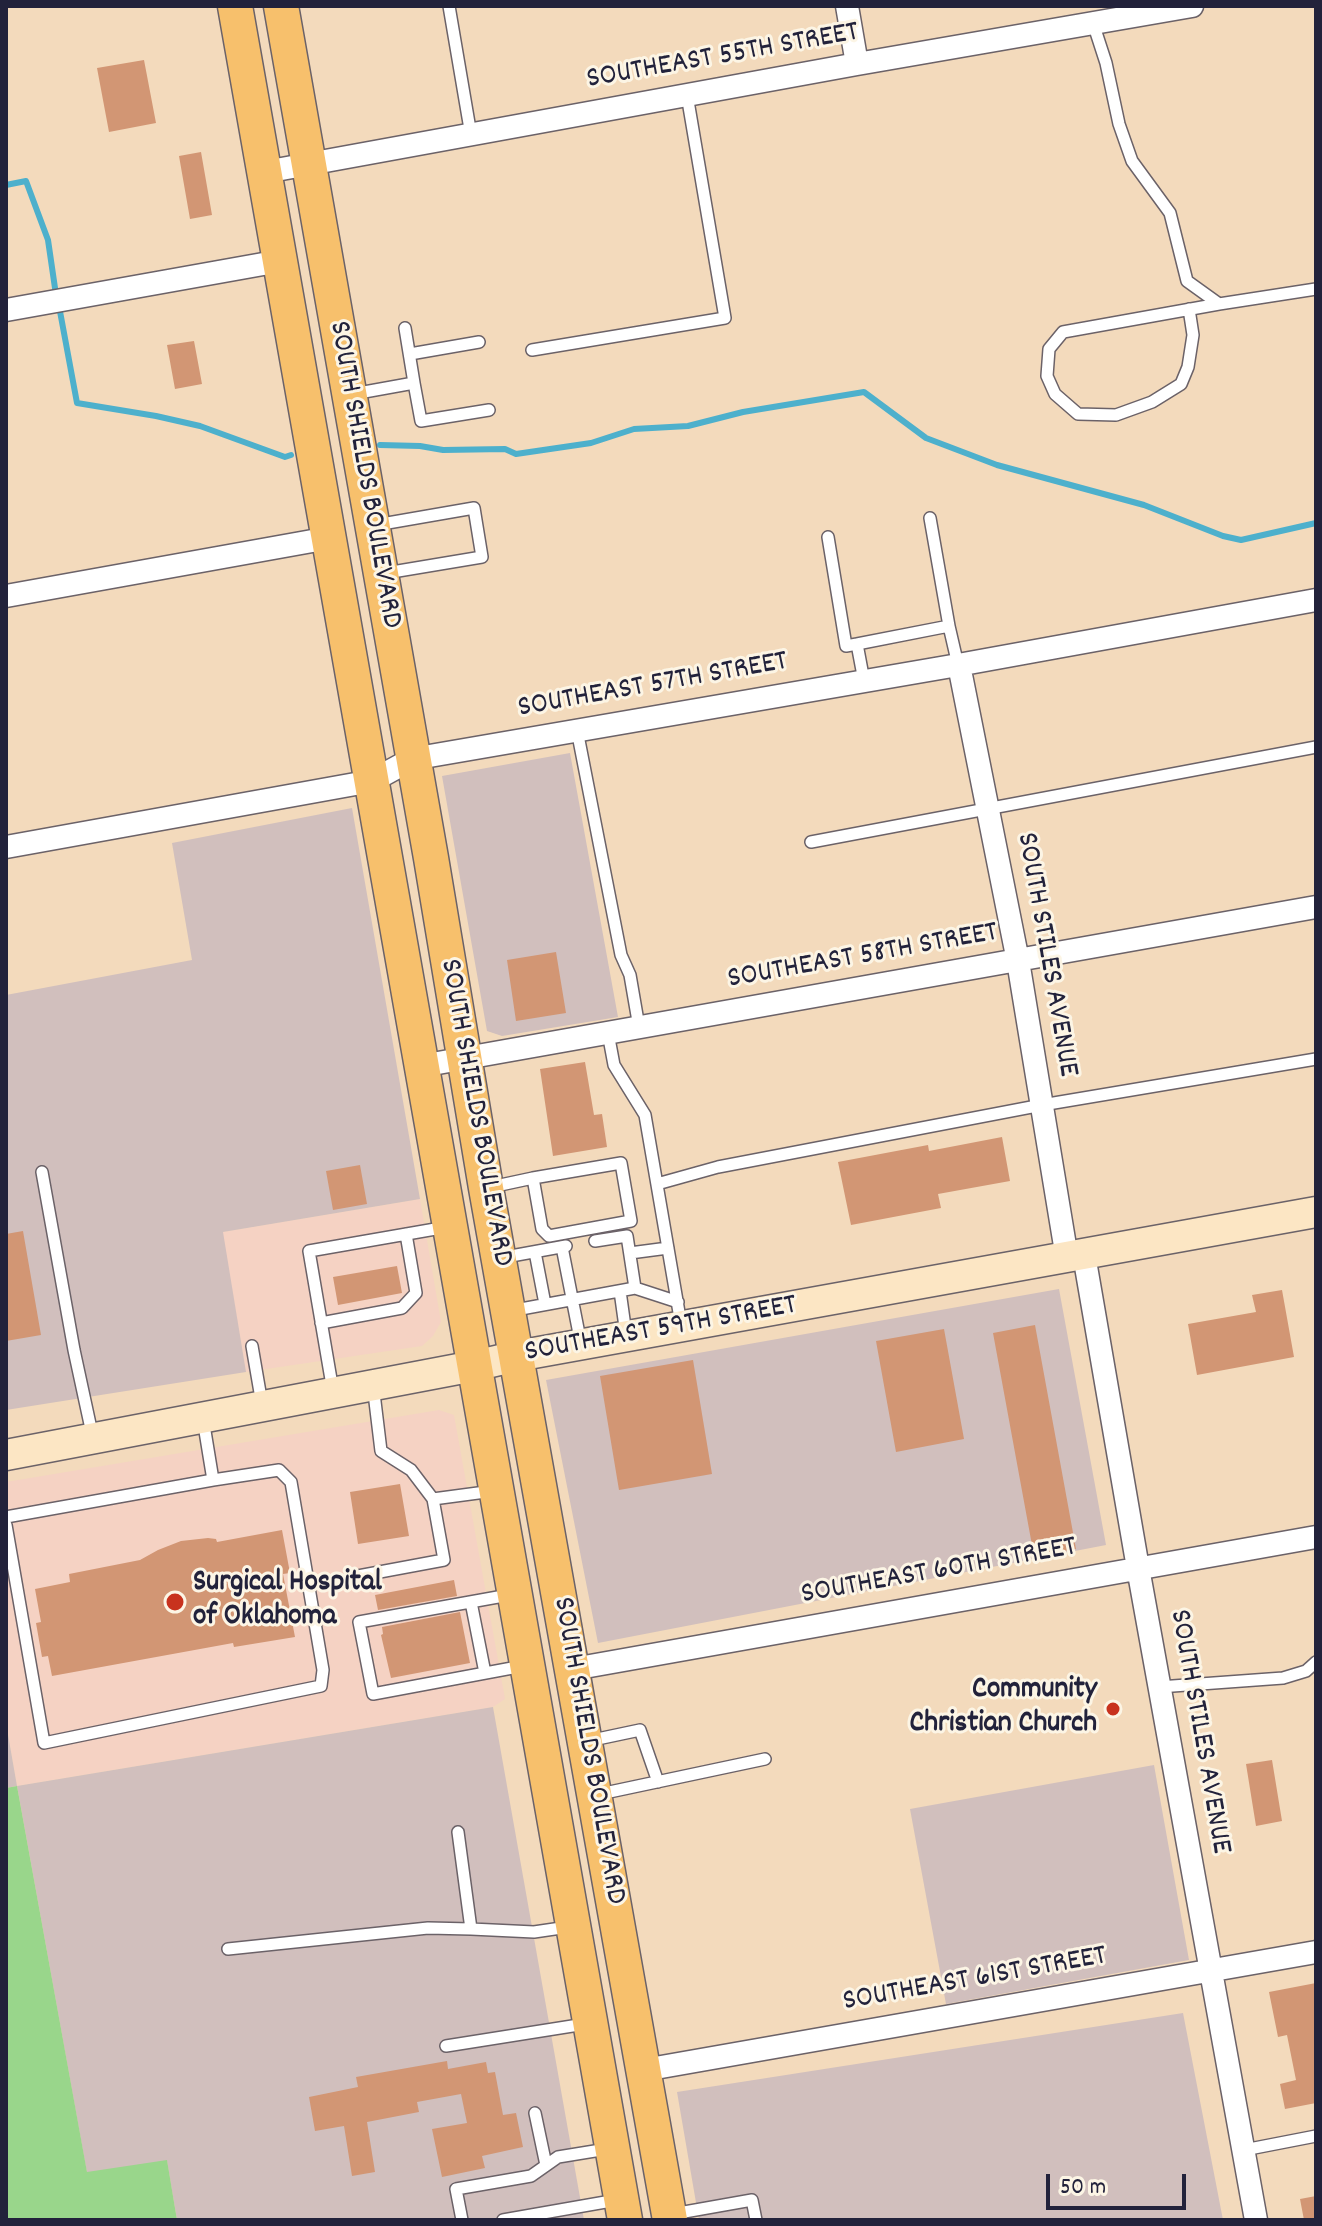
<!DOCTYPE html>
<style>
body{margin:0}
#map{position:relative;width:1322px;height:2226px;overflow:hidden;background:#f3dabc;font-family:Dekko,sans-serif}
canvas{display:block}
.frame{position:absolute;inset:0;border:8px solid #22223b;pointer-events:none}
.scale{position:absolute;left:1046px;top:2174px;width:140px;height:36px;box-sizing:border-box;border:4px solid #22223b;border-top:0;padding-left:10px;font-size:24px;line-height:28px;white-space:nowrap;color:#22223b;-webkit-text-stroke:6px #fcf5e5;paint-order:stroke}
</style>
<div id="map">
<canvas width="1322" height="2226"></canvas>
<div class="frame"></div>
<div class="scale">50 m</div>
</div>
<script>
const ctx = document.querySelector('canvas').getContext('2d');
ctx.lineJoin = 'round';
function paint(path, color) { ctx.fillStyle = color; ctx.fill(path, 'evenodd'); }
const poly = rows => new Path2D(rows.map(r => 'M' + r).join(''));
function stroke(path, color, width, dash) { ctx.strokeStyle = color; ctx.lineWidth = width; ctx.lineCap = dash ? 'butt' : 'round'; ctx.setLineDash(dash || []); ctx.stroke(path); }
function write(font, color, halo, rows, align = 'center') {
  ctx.font = font + ' Dekko,sans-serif'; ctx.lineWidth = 6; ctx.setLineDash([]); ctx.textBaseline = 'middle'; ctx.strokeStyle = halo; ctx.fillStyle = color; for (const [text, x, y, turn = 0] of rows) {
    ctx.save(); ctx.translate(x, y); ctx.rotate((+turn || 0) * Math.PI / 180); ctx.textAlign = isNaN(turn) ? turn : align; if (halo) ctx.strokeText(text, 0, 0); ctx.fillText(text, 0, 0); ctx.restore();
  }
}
paint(poly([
 [420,1199,441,1322,433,1336,422,1346,246,1372,222,1232],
 [439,1410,454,1415,505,1699,493,1707,17,1786,6,1723,6,1482]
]), '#f5d2c3');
paint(poly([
 [570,753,618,1017,502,1036,487,1031,442,776],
 [352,808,420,1199,223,1232,246,1372,6,1410,6,995,192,960,172,843],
 [1059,1289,1106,1545,598,1643,546,1380],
 [493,1707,584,2220,177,2220,167,2161,87,2173,17,1786,6,1788,6,1723,17,1786],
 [1154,1765,1189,1960,946,2004,910,1809],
 [1183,2013,1223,2220,699,2220,677,2092]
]), '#d1bfbd');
paint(poly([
 [17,1786,87,2172,167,2160,177,2220,6,2220,6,1788]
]), '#99d68b');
stroke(poly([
 [6,185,26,181,48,240,56,295],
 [59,306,77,403,156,416,200,426,285,457,291,455],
 [380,445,420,446,443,450,505,449,516,454,591,443,634,429,688,426,743,412,864,392,926,438,997,465,1144,505,1223,536,1241,540,1316,523]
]), '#4db0cc', 6);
paint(poly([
 [144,60,156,123,109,132,97,68],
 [201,152,212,215,190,219,179,156],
 [194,341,202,384,175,389,167,345],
 [556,952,566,1013,516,1021,507,960],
 [585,1062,594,1115,602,1114,607,1147,553,1156,540,1069],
 [1002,1137,1010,1181,938,1194,941,1208,851,1225,838,1162,928,1145,929,1151],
 [360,1165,367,1204,333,1210,326,1171],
 [23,1231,41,1335,6,1341,6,1234],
 [397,1266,402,1293,338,1305,333,1277],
 [1282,1290,1294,1357,1197,1375,1188,1324,1256,1312,1252,1295],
 [1035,1325,1076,1549,1034,1556,993,1333],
 [944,1329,964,1439,896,1452,876,1341],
 [693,1360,712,1474,619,1490,600,1376],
 [400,1484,409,1536,358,1544,350,1492],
 [282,1530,290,1573,283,1574,295,1637,234,1647,233,1643,52,1676,48,1656,42,1657,36,1623,41,1622,35,1589,70,1582,69,1574,140,1560,158,1550,181,1541,208,1538,216,1539,217,1542],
 [454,1580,457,1596,378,1610,375,1595],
 [460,1612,470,1663,391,1678,381,1635,383,1634,382,1627],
 [1272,1760,1282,1821,1256,1826,1246,1764],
 [1316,1983,1316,2103,1285,2109,1280,2084,1296,2080,1287,2035,1278,2037,1269,1992],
 [447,2061,448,2069,486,2062,488,2073,495,2072,503,2115,516,2113,523,2147,482,2156,485,2168,442,2177,432,2129,467,2123,461,2094,417,2102,419,2112,367,2122,375,2172,352,2176,344,2126,315,2131,309,2097,358,2087,356,2077],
 [1316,2196,1316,2220,1304,2220,1300,2199]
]), '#d29674');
const service = poly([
 [449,6,471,135],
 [1093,23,1106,63,1119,124,1132,161,1170,213,1187,281,1219,304],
 [1189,309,1193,335,1188,367,1181,384,1152,402,1116,415,1078,414,1055,394,1047,376,1049,349,1063,332,1219,304,1316,289],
 [532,350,725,318,687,95],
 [410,354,479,342],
 [414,383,421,421,489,410],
 [353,394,414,383,405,328],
 [376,525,474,508,482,557,386,573],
 [828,537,846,646,857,644,949,626,930,518],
 [949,626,958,665],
 [857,644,864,681],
 [577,730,621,955,630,975,639,1027],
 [811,842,1316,747],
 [608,1033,614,1065,645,1115,681,1324],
 [42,1172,74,1350,93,1438],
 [657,1184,718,1167,1042,1105,1316,1059],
 [491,1187,533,1178,621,1163,631,1221,549,1236,542,1229,533,1178],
 [595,1241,627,1236,635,1288],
 [562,1247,581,1344],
 [535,1252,545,1304],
 [630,1253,668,1248],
 [500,1258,566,1246],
 [620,1291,626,1334],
 [510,1311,635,1288,678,1302],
 [321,1323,402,1308,416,1293,406,1234],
 [252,1346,262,1404],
 [373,1385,381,1451,411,1470,433,1499,493,1491],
 [333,1391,309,1251,447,1227],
 [203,1419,213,1480],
 [6,1517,213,1480,279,1470,291,1482,323,1670,321,1686,44,1743,6,1525],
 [358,1576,444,1560,433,1499],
 [509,1595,359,1622,373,1694,523,1666],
 [471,1602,485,1673],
 [1159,1687,1283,1678,1306,1671,1316,1662],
 [588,1741,640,1730,658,1782],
 [600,1794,765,1759],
 [458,1832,471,1929,534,1932,568,1927],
 [228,1949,428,1928,471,1929],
 [446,2046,585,2024],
 [535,2113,546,2165],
 [1244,2150,1316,2136],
 [673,2214,752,2200,756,2220],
 [462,2220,456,2189,531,2176,558,2157,607,2149],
 [503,2220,617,2200]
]);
const minor = poly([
 [847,6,857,64],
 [265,172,857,64,1192,6],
 [6,310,280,261],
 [6,596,329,538],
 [959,665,1018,961,1067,1258],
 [6,847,372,781,412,759,958,665,1316,600],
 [421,1066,1316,907],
 [1084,1255,1138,1568,1256,2220],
 [573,1669,1316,1537],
 [644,2070,1316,1952]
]);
const secondary = poly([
 [6,1455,474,1366,517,1356,1316,1212]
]);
const primary = poly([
 [235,6,625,2220],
 [281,6,431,858,486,1188,670,2220]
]);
stroke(service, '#6b6268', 14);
stroke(minor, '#6b6268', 25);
stroke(secondary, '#6b6268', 33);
stroke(primary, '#6b6268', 37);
stroke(service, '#fff', 11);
stroke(minor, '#fff', 22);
stroke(secondary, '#fce6c4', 30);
stroke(primary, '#f7c06c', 34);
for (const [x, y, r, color] of [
 [175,1602,10,"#c8321e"],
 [1113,1709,8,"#c8321e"]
]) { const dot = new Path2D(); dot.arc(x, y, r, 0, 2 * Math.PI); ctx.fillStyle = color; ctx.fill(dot); stroke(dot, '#fcf5e5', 3); }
write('30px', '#22223b', '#fcf5e5', [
 ["SOUTHEAST 55TH STREET",723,58,-10],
 ["SOUTH SHIELDS BOULEVARD",363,475,80],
 ["SOUTHEAST 57TH STREET",653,687,-10],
 ["SOUTH STILES AVENUE",1045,955,80],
 ["SOUTHEAST 58TH STREET",863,958,-10],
 ["SOUTH SHIELDS BOULEVARD",474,1113,80],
 ["SOUTHEAST 59TH STREET",661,1331,-10],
 ["SOUTHEAST 60TH STREET",939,1573,-10],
 ["SOUTH STILES AVENUE",1198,1732,80],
 ["SOUTH SHIELDS BOULEVARD",587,1751,80],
 ["SOUTHEAST 61ST STREET",975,1981,-10]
]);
write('bold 30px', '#22223b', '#fcf5e5', [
 ["Surgical Hospital",193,1585],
 ["of Oklahoma",193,1619],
 ["Community",1097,1692,"right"],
 ["Christian Church",1097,1726,"right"]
], 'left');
</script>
